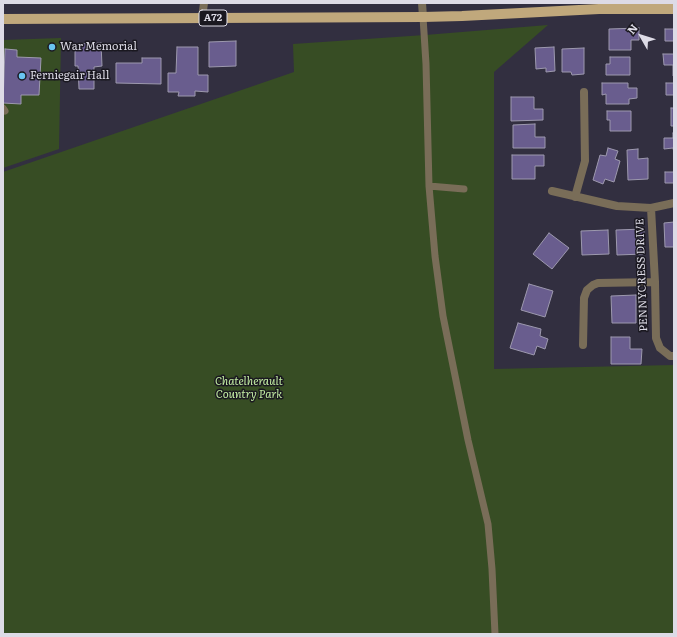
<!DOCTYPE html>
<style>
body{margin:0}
#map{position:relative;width:677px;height:637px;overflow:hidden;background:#322f40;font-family:Literata,serif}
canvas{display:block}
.frame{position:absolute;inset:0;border:4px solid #dddbe6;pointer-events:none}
.north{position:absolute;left:621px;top:16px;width:40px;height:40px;-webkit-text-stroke:3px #1a1820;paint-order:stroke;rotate:309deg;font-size:11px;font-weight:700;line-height:16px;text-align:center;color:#dddbe6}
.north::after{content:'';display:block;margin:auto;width:14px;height:18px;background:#dddbe6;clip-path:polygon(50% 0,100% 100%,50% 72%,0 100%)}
</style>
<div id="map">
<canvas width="677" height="637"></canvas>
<div class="frame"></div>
<div class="north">N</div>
</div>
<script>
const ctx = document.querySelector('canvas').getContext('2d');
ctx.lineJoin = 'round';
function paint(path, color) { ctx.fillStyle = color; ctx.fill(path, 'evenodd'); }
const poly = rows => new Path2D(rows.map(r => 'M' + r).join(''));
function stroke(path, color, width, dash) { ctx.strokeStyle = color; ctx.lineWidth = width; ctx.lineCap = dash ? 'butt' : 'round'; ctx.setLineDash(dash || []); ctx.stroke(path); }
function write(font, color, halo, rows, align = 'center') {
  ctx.font = font + ' Literata,serif'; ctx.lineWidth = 3; ctx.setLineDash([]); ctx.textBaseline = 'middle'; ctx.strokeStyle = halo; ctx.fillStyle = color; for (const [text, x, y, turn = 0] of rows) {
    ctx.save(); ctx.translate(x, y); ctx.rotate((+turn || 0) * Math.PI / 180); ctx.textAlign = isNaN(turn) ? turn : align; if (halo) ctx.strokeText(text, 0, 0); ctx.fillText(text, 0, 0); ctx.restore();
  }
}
paint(poly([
 [548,25,494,72,494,369,674,365,674,634,3,634,3,172,294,72,293,44,425,35],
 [61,38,59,149,3,168,3,40]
]), '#374d24');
const building = poly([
 [639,28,639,40,631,40,631,50,609,50,609,29,639,28],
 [665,29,674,29,674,41,665,41,665,29],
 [236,41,236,66,209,67,209,42,236,41],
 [101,43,102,66,94,67,94,89,79,89,78,66,75,66,75,44,101,43],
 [177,47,198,47,198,75,208,75,208,92,195,91,195,96,178,96,179,92,168,92,168,73,176,73,177,47],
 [554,47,555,71,546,72,546,68,536,69,535,48,554,47],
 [584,48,584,74,572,75,571,72,562,72,562,49,584,48],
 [5,49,17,50,17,57,41,58,39,95,21,95,21,104,3,103,5,49],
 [663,54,674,54,674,76,673,76,673,65,664,65,663,54],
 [610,57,630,57,630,75,606,75,606,64,610,64,610,57],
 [142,58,161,58,161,84,116,83,116,63,142,63,142,58],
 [602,83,628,83,628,88,637,88,637,98,629,99,629,104,606,104,606,94,602,95,602,83],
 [666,83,674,83,674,95,666,95,666,83],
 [511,97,534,97,534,109,543,109,543,120,511,121,511,97],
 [671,108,674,108,674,126,671,126,671,108],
 [607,111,631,111,631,131,610,131,610,120,607,120,607,111],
 [535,124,535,137,545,137,545,148,513,148,513,125,535,124],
 [673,133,674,133,674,153,673,148,664,149,664,138,673,138,673,133],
 [608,148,618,151,615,159,620,161,614,182,605,179,603,184,593,180,600,155,606,156,608,148],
 [638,149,638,159,648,158,648,179,628,180,627,150,638,149],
 [512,155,544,155,544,166,535,166,535,179,512,179,512,155],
 [665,172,674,172,674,183,665,183,665,172],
 [674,222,674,247,665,247,664,223,674,222],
 [644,229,644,254,617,255,616,230,644,229],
 [608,230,609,254,582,255,581,231,608,230],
 [549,233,569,248,552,269,533,254,549,233],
 [529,284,553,291,545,317,521,310,529,284],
 [636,295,636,323,612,323,611,296,636,295],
 [518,323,541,329,540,336,548,339,545,349,537,346,534,355,510,348,518,323],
 [611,337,630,337,630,349,642,349,641,364,611,364,611,337]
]);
paint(building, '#695d8e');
stroke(building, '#9d99ae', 1);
stroke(poly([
 [423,17,426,64,429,186,435,256,443,316,468,440,488,524,492,569,495,634],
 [3,108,5,111],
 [429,186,464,189]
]), '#796d58', 7);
stroke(poly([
 [422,3,423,17],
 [202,18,204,3],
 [552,191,617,206,651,208,674,203],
 [575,197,585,161,584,92],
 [651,208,655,282,656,338,660,348,670,356,674,356],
 [583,345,584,298,587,290,593,285,598,283,655,282]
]), '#796d58', 8);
stroke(poly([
 [3,19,423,17,462,16,599,9,674,9]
]), '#c0a87c', 10);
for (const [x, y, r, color] of [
 [52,47,4,"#69c4f1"],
 [22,76,4,"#69c4f1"]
]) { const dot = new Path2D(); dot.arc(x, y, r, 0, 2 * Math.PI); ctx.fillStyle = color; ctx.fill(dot); stroke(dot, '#1a1820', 1.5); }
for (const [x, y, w] of [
 [213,18,28]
]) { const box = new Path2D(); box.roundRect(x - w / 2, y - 8, w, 16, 3); ctx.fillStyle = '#1a1820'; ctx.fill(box); stroke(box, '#dddbe6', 1); }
write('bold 10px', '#dddbe6', null, [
 ["A72",213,18]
]);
write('11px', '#dddbe6', '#1a1820', [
 ["War Memorial",60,47],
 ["Ferniegair Hall",30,76]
], 'left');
write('11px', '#dddbe6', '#1a1820', [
 ["PENNYCRESS DRIVE",642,275,-92]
]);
write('italic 11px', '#c3eda3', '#1a1820', [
 ["Chatelherault",249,382],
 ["Country Park",249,395]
]);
</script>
